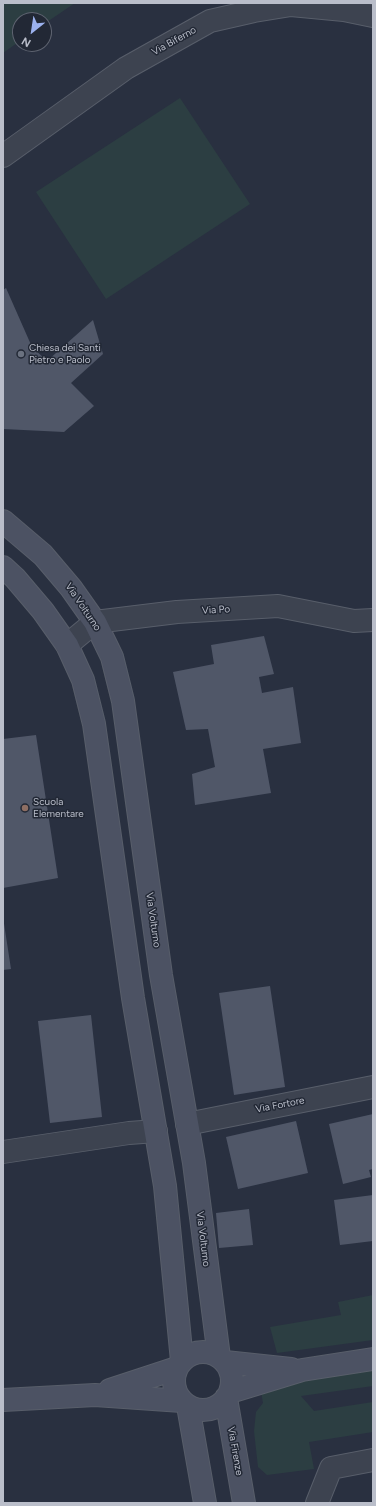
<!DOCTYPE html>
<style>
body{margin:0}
#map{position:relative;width:376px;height:1506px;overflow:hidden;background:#293040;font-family:Figtree,sans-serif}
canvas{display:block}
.frame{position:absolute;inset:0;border:4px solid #babeca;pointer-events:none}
.north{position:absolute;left:12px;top:12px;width:40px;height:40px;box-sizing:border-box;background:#222835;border:1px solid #5f6471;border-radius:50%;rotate:210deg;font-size:11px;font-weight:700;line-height:16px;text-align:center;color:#babeca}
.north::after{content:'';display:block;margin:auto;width:14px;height:18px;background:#9bb1ee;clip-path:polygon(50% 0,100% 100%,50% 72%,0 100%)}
</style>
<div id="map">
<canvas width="376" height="1506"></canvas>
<div class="frame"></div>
<div class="north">N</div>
</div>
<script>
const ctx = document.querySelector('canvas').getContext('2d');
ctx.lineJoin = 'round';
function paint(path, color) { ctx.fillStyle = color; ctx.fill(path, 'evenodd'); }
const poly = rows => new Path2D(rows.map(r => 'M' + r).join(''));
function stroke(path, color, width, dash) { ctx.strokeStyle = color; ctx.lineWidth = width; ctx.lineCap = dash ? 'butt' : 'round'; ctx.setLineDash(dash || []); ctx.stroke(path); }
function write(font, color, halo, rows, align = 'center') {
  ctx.font = font + ' Figtree,sans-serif'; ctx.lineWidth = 3; ctx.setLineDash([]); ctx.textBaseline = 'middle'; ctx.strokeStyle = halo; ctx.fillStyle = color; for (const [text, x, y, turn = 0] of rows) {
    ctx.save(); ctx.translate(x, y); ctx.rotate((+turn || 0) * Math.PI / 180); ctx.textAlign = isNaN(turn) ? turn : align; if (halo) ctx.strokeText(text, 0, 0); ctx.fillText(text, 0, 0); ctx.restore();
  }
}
paint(poly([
 [3,3,75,3,44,24,44,20,20,20,20,41,3,53],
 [180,98,250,204,106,299,36,192],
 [373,1295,373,1340,277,1353,270,1327,341,1315,338,1302],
 [373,1369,373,1386,301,1396,314,1411,373,1402,373,1432,309,1442,314,1469,267,1475,258,1467,254,1431,256,1412,263,1403,260,1386]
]), '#2c3e42');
paint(poly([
 [6,288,32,347,47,361,93,320,103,354,71,383,94,406,64,432,3,429,3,290],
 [264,636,274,674,259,677,262,693,293,687,301,743,263,749,271,793,195,805,192,774,215,767,208,729,186,730,173,672,214,664,211,645],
 [36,735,58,878,3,888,3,739],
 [3,917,11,969,3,970],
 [270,986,285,1087,234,1095,219,993],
 [91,1015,102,1117,50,1123,38,1021],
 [373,1114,373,1169,369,1170,371,1177,343,1184,329,1124],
 [296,1121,308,1173,238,1189,226,1137],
 [373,1195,373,1241,340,1245,334,1200],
 [249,1209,253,1245,219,1248,216,1213]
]), '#505768');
const street = poly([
 [3,156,126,68,210,21,254,11,291,5,344,10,373,16],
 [67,645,95,622,177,612,278,606,354,621,373,620],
 [187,1124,373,1087],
 [3,1152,129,1133,156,1131],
 [317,1503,331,1468,373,1460]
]);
const secondary = poly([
 [3,521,43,555,71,588,95,622,112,657,123,701,161,975,194,1163,219,1357],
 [3,567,15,578,43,611,67,645,83,680,94,724,133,998,165,1186,182,1361],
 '174 1381a29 29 0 1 1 58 0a29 29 0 1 1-58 0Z',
 [225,1362,291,1369],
 [110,1390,177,1368],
 [230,1392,302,1370,373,1359],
 [226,1398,244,1503],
 [3,1400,95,1395,182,1401],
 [188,1406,205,1503]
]);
stroke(street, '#585e6a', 24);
stroke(secondary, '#585e6a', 24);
stroke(street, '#3d4350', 22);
stroke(secondary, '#4c5263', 22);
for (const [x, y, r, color] of [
 [21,354,4,"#6b7280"],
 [25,808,4,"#8d6e63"]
]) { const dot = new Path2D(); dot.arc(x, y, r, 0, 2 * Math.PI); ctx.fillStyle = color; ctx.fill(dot); stroke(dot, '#222835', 1.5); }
write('10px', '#babeca', '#222835', [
 ["Via Biferno",174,41,-29],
 ["Via Volturno",83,607,56],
 ["Via Po",216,610,-3],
 ["Via Volturno",153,920,82],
 ["Via Fortore",280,1105,-11],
 ["Via Volturno",203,1239,83],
 ["Via Firenze",235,1451,80]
]);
write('10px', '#babeca', '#222835', [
 ["Chiesa dei Santi",29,348],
 ["Pietro e Paolo",29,360],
 ["Scuola",33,802],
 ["Elementare",33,814]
], 'left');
</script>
